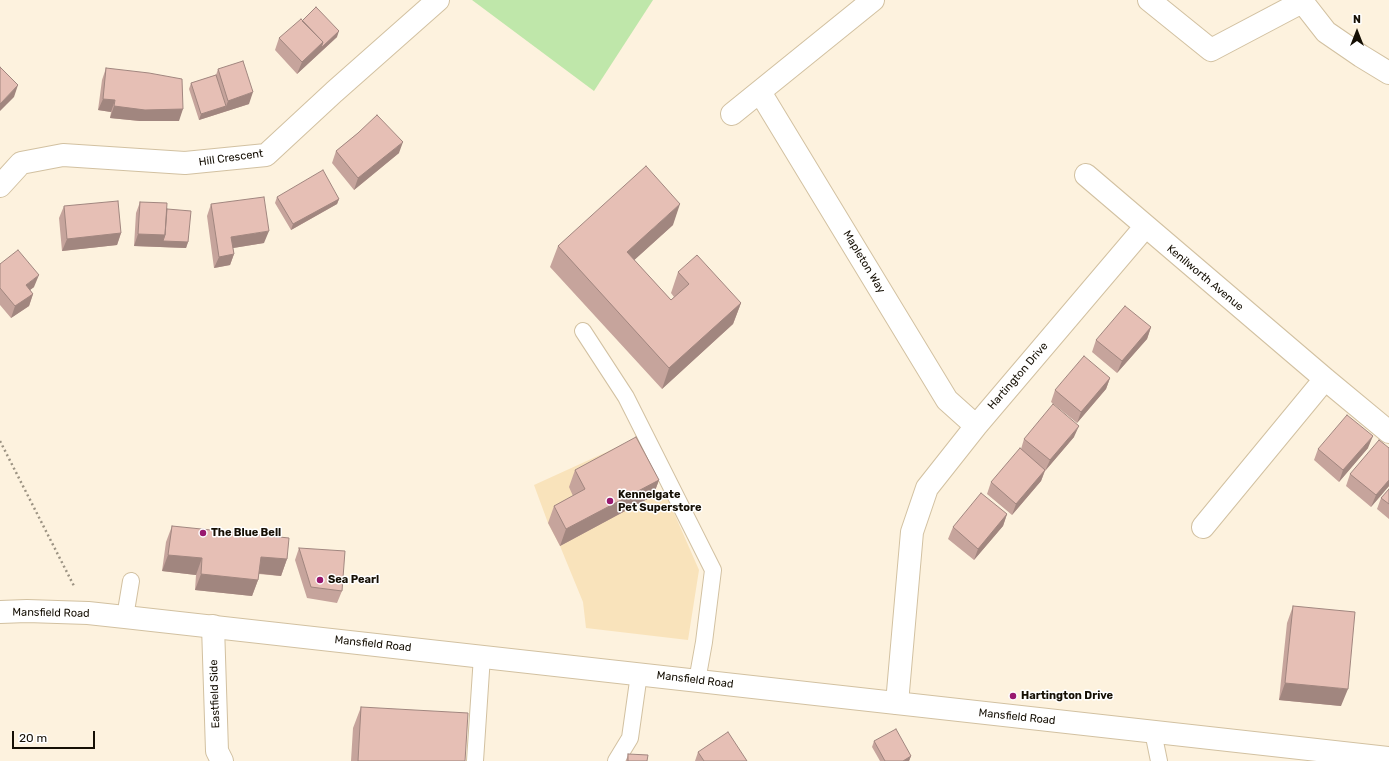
<!DOCTYPE html>
<style>
body{margin:0}
#map{position:relative;width:1389px;height:761px;overflow:hidden;background:#fdf2de;font-family:Rubik,sans-serif}
canvas{display:block}
.north{position:absolute;left:1337px;top:12px;width:40px;height:40px;-webkit-text-stroke:3px #fff;paint-order:stroke;rotate:0deg;font-size:11px;font-weight:700;line-height:16px;text-align:center;color:#150f04}
.north::after{content:'';display:block;margin:auto;width:14px;height:18px;background:#150f04;clip-path:polygon(50% 0,100% 100%,50% 72%,0 100%)}
.scale{position:absolute;left:12px;top:731px;width:83px;height:18px;box-sizing:border-box;border:2px solid #150f04;border-top:0;padding-left:5px;font-size:12px;line-height:14px;white-space:nowrap;color:#150f04;-webkit-text-stroke:3px #fff;paint-order:stroke}
</style>
<div id="map">
<canvas width="1389" height="761"></canvas>
<div class="north">N</div>
<div class="scale">20 m</div>
</div>
<script>
const ctx = document.querySelector('canvas').getContext('2d');
ctx.lineJoin = 'round';
function paint(path, color) { ctx.fillStyle = color; ctx.fill(path, 'evenodd'); }
const poly = rows => new Path2D(rows.map(r => 'M' + r).join(''));
function stroke(path, color, width, dash) { ctx.strokeStyle = color; ctx.lineWidth = width; ctx.lineCap = dash ? 'butt' : 'round'; ctx.setLineDash(dash || []); ctx.stroke(path); }
function write(font, color, halo, rows, align = 'center') {
  ctx.font = font + ' Rubik,sans-serif'; ctx.lineWidth = 3; ctx.setLineDash([]); ctx.textBaseline = 'middle'; ctx.strokeStyle = halo; ctx.fillStyle = color; for (const [text, x, y, turn = 0] of rows) {
    ctx.save(); ctx.translate(x, y); ctx.rotate((+turn || 0) * Math.PI / 180); ctx.textAlign = isNaN(turn) ? turn : align; if (halo) ctx.strokeText(text, 0, 0); ctx.fillText(text, 0, 0); ctx.restore();
  }
}
paint(poly([
 [624,444,653,496,664,490,699,570,688,640,586,628,583,602,560,546,548,523,534,485]
]), '#f9e3bb');
paint(poly([
 [472,0,653,0,594,91]
]), '#bfe7aa');
const service = poly([
 [583,331,626,397,713,570,704,642,697,681],
 [125,617,131,581],
 [1153,732,1159,761],
 [475,761,482,656],
 [616,761,630,738,639,674]
]);
const minor = poly([
 [1149,0,1211,50,1302,2],
 [1301,0,1326,32,1361,56,1389,73],
 [760,92,947,400,976,426],
 [732,114,873,0],
 [1086,175,1325,379,1389,432],
 [0,186,21,163,63,155,185,163,266,155,334,92,438,0],
 [1203,527,1325,379],
 [897,703,912,532,927,488,976,426,1145,227]
]);
const tertiary = poly([
 [213,626,217,751,222,761]
]);
const secondary = poly([
 [0,612,27,611,88,613,125,617,1389,758]
]);
stroke(service, '#d2c1a1', 18);
stroke(minor, '#d2c1a1', 24);
stroke(tertiary, '#d2c1a1', 24);
stroke(secondary, '#d2c1a1', 24);
stroke(poly([
 [0,441,75,588]
]), '#9c9383', 2.5, [2, 3]);
stroke(service, '#fff', 16);
stroke(minor, '#fff', 22);
stroke(tertiary, '#fff', 22);
stroke(secondary, '#fff', 22);
paint(poly([
 [302,21,337,37,297,74,275,50,279,38],
 [106,68,179,121,140,121,110,118,111,112,98,110,102,80],
 [218,69,249,104,199,120,189,89,191,83,216,75],
 [358,133,399,153,354,190,332,163,336,151],
 [277,197,339,199,337,204,291,230,275,203],
 [140,202,167,209,188,242,186,248,134,246,136,213],
 [211,204,264,243,233,248,234,254,230,265,214,268,207,216],
 [64,206,121,233,117,245,62,251,59,218],
 [673,225,634,260,671,300,674,297,671,293,678,272,741,303,733,324,662,389,550,267,558,246],
 [0,264,34,287,30,290,33,294,29,306,11,318,0,305],
 [1151,327,1147,339,1117,373,1092,352,1096,340],
 [1110,378,1106,389,1077,423,1051,402,1055,390],
 [1074,437,1045,471,1041,481,1012,515,987,494,991,482,1021,449,1024,439],
 [1368,448,1339,482,1314,460,1318,449],
 [1389,448,1389,486,1371,507,1346,486,1350,474],
 [575,470,659,480,653,496,560,546,548,523,554,506,573,496,569,487],
 [1389,489,1389,519,1377,509,1381,498],
 [1007,514,1003,526,974,560,948,539,953,527],
 [172,526,287,559,281,576,259,574,258,580,252,596,195,590,196,575,162,571,166,542],
 [299,548,342,591,337,603,307,598,295,560],
 [1293,606,1341,706,1279,700,1287,623],
 [361,707,465,761,351,761,353,728],
 [874,741,911,756,909,761,880,761,872,747],
 [698,752,747,761,695,761],
 [628,754,647,761,626,761]
]), '#c6a49c');
paint(poly([
 [339,31,337,37,297,74,302,62,323,42],
 [18,85,14,97,0,111,0,104],
 [253,92,249,104,224,112,228,101],
 [103,99,115,100,111,112,98,110],
 [114,106,183,109,179,121,140,121,110,118],
 [226,106,224,112,199,120,201,114],
 [403,142,399,153,354,190,358,178],
 [339,199,337,204,291,230,293,224],
 [680,204,673,225,620,273,627,252],
 [269,231,264,243,227,249,231,237],
 [121,233,117,245,62,251,67,239],
 [138,234,165,235,188,242,186,248,134,246],
 [234,254,230,265,214,268,219,257],
 [39,275,34,287,21,297,26,285],
 [33,294,29,306,11,318,15,306],
 [741,303,733,324,662,389,669,368],
 [1151,327,1147,339,1117,373,1122,361],
 [1110,378,1106,389,1077,423,1081,412],
 [1079,426,1074,437,1045,471,1050,460],
 [1373,436,1368,448,1339,482,1343,470],
 [1045,470,1041,481,1012,515,1016,504],
 [659,480,653,496,560,546,566,529],
 [1389,480,1389,486,1371,507,1376,495],
 [1007,514,1003,526,974,560,978,549],
 [168,555,202,558,196,575,162,571],
 [261,557,287,559,281,576,255,573],
 [201,574,258,580,252,596,195,590],
 [1285,683,1348,689,1341,706,1279,700],
 [911,756,909,761,903,761]
]), '#a1867f');
const building = poly([
 [316,7,339,31,321,48,323,42,302,21,316,7],
 [301,19,323,42,302,62,279,38,301,19],
 [243,61,253,92,228,101,218,69,243,61],
 [0,67,18,85,0,104,0,67],
 [106,68,149,73,182,79,183,109,145,110,114,106,115,100,103,99,106,68],
 [216,75,226,106,201,114,191,83,216,75],
 [377,115,403,142,358,178,336,151,358,133,377,115],
 [646,166,680,204,627,252,671,300,689,284,678,272,697,255,741,303,669,368,558,246,646,166],
 [323,170,339,199,293,224,277,197,323,170],
 [264,197,269,231,231,237,234,254,219,257,211,204,264,197],
 [118,201,121,233,67,239,64,206,118,201],
 [140,202,167,203,165,235,138,234,140,202],
 [167,209,191,211,188,242,163,241,165,235,167,209],
 [18,250,39,275,26,285,33,294,15,306,0,288,0,264,18,250],
 [1125,306,1151,327,1122,361,1096,340,1125,306],
 [1084,356,1110,378,1081,412,1055,390,1084,356],
 [1053,404,1079,426,1050,460,1024,439,1053,404],
 [1347,415,1373,436,1343,470,1318,449,1347,415],
 [636,437,659,480,566,529,554,506,585,489,575,470,636,437],
 [1379,440,1389,448,1389,480,1376,495,1350,474,1379,440],
 [1020,448,1045,470,1016,504,991,482,1020,448],
 [1389,489,1389,504,1381,498,1389,489],
 [981,493,1007,514,978,549,953,527,981,493],
 [172,526,289,538,287,559,261,557,258,580,201,574,202,558,168,555,172,526],
 [299,548,345,551,342,591,311,587,299,548],
 [1293,606,1355,612,1348,689,1285,683,1293,606],
 [361,707,468,713,465,761,358,761,361,707],
 [896,729,911,756,903,761,885,761,874,741,896,729],
 [728,732,747,761,704,761,698,752,728,732],
 [628,754,648,755,647,761,628,761,628,754]
]);
paint(building, '#e6bfb5');
stroke(building, '#a1867f', 1);
for (const [x, y, r, color] of [
 [610,501,4,"#98186f"],
 [203,533,4,"#98186f"],
 [320,580,4,"#98186f"],
 [1013,696,4,"#98186f"]
]) { const dot = new Path2D(); dot.arc(x, y, r, 0, 2 * Math.PI); ctx.fillStyle = color; ctx.fill(dot); stroke(dot, '#fff', 1.5); }
write('11px', '#150f04', '#fff', [
 ["Hill Crescent",231,158,-8],
 ["Mapleton Way",864,262,59],
 ["Kenilworth Avenue",1205,278,40],
 ["Hartington Drive",1018,376,-49],
 ["Mansfield Road",51,613,1],
 ["Mansfield Road",373,644,6],
 ["Mansfield Road",695,680,7],
 ["Eastfield Side",215,694,-92],
 ["Mansfield Road",1017,717,6]
]);
write('bold 11px', '#150f04', '#fff', [
 ["Kennelgate",618,495],
 ["Pet Superstore",618,508],
 ["The Blue Bell",211,533],
 ["Sea Pearl",328,580],
 ["Hartington Drive",1021,696]
], 'left');
</script>
